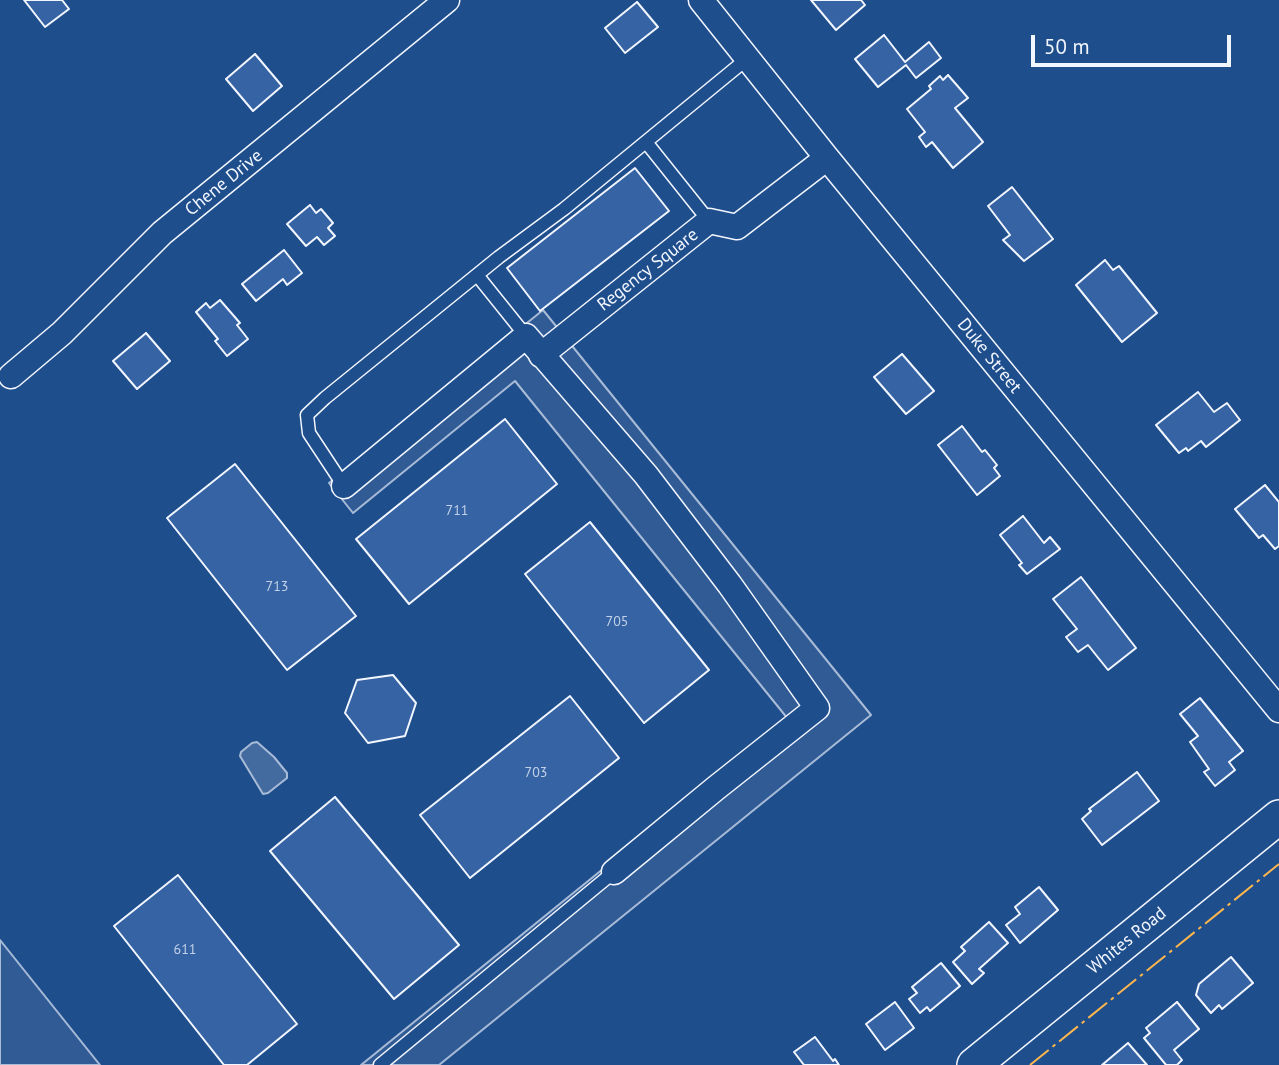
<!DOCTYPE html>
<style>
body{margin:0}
#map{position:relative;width:1279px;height:1065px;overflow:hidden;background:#1f4e8c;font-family:"PT Sans",sans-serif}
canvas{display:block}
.scale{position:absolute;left:1031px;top:35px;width:200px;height:32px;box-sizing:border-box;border:4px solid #f2f6ff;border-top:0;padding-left:9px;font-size:21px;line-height:24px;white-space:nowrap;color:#f2f6ff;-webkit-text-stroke:5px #1f4e8c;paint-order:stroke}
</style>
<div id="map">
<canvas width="1279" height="1065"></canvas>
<div class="scale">50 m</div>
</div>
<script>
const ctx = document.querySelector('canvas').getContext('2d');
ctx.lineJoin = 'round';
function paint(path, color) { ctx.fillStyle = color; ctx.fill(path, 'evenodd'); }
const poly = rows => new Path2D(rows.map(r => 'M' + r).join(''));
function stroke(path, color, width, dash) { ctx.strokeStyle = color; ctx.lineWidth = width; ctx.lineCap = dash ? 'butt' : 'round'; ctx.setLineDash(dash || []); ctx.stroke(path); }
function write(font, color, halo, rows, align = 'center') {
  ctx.font = font + ' "PT Sans",sans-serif'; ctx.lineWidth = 5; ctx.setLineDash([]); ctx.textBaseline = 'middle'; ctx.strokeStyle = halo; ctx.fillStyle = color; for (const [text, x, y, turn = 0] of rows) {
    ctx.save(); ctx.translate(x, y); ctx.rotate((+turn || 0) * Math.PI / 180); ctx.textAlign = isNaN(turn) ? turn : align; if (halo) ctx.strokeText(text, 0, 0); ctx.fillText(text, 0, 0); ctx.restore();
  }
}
const built = poly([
 [543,310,871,715,439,1065,361,1065,788,719,515,381,353,513,329,483,543,310],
 [0,940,100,1065,0,1065,0,940]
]);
paint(built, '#305b95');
stroke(built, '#a8bbd7', 2);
const water = poly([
 [257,742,274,757,287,773,287,778,268,793,263,794,240,756,241,752,252,743,257,742]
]);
paint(water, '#446ba0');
stroke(water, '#a8bbd7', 2);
const building = poly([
 [24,0,62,0,69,9,45,27,24,0],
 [811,0,861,0,865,5,836,30,811,0],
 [637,2,658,27,625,53,605,28,637,2],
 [884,35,905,62,929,42,941,58,916,78,906,65,878,87,855,59,884,35],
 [255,54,282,86,253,111,226,79,255,54],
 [948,75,968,98,955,108,983,142,953,168,932,142,926,147,919,137,925,132,907,109,931,89,929,86,940,76,943,80,948,75],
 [635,168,669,211,540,311,507,268,635,168],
 [1012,187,1053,239,1024,261,1003,240,1010,235,988,206,1012,187],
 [310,205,316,213,321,209,333,223,328,228,335,236,324,245,317,237,306,246,287,224,310,205],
 [284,250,302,273,287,285,283,279,256,301,242,284,284,250],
 [1105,260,1113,270,1119,266,1157,313,1122,342,1076,285,1105,260],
 [220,300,240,323,237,325,248,339,227,356,215,341,218,339,196,312,206,303,210,308,220,300],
 [146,333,170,361,137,389,113,361,146,333],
 [902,354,934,391,906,414,874,377,902,354],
 [1198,392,1214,412,1227,403,1240,420,1206,447,1201,441,1188,451,1186,448,1179,453,1156,425,1198,392],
 [505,419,557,484,409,604,356,539,505,419],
 [962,426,982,452,985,450,997,465,994,468,1000,476,977,495,938,445,962,426],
 [235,464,356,616,287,670,167,518,235,464],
 [1265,485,1279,502,1279,546,1275,549,1263,535,1259,538,1235,509,1265,485],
 [1023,516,1044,543,1050,537,1060,549,1027,574,1019,565,1022,563,1000,535,1023,516],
 [590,522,709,670,644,723,525,574,590,522],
 [1081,577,1136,648,1108,670,1088,645,1078,652,1066,637,1077,629,1053,599,1081,577],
 [393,675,416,703,405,736,368,743,345,713,357,680,393,675],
 [570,696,619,758,470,878,420,815,570,696],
 [1200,698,1243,751,1229,762,1235,770,1215,786,1204,772,1209,769,1190,742,1198,736,1180,714,1200,698],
 [1137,772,1159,801,1102,845,1082,819,1091,811,1089,809,1137,772],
 [335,797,459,945,394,999,270,851,335,797],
 [178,875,297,1024,247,1065,224,1065,114,926,178,875],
 [1039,887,1058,910,1020,943,1006,925,1020,914,1015,907,1039,887],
 [989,922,1008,943,979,969,984,973,972,984,953,962,965,951,961,947,989,922],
 [1231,957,1253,983,1222,1009,1219,1005,1211,1013,1196,995,1199,984,1231,957],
 [941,963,960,986,930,1011,927,1007,920,1013,909,999,917,993,912,987,941,963],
 [895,1002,914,1028,885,1050,866,1024,895,1002],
 [1177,1002,1199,1029,1174,1050,1182,1060,1177,1065,1166,1065,1144,1038,1150,1033,1146,1028,1177,1002],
 [815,1037,833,1061,835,1059,839,1065,804,1065,794,1052,815,1037],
 [1128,1043,1147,1065,1102,1065,1128,1043]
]);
paint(building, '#3563a3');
stroke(building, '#f2f6ff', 2);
const lane = poly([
 [646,142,709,221],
 [477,275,526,336],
 [344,486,309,433,307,415,325,398,499,257,564,209,748,58],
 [380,1065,614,872]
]);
const street = poly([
 [701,0,827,158,1279,710],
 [541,355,709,221,737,227,827,158],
 [11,376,62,333,162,233,447,0],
 [344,486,526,336,646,475,730,585,817,708,716,788,614,872]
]);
const secondary = poly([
 [974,1065,1279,817]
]);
stroke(lane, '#f2f6ff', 15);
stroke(street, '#f2f6ff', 27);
stroke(secondary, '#f2f6ff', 36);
stroke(lane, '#1f4e8c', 12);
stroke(street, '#1f4e8c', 24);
stroke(secondary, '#1f4e8c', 33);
stroke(poly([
 [1030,1065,1279,864]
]), '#ffb74d', 2, [24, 5, 3.5, 5]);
write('14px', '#c3d1e8', null, [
 ["711",457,511],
 ["713",277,587],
 ["705",617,622],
 ["703",536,773],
 ["611",185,950]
]);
write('18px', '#f2f6ff', '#1f4e8c', [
 ["Chene Drive",224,183,-39],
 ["Regency Square",648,270,-38],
 ["Duke Street",989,356,51],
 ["Whites Road",1127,941,-39]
]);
</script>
